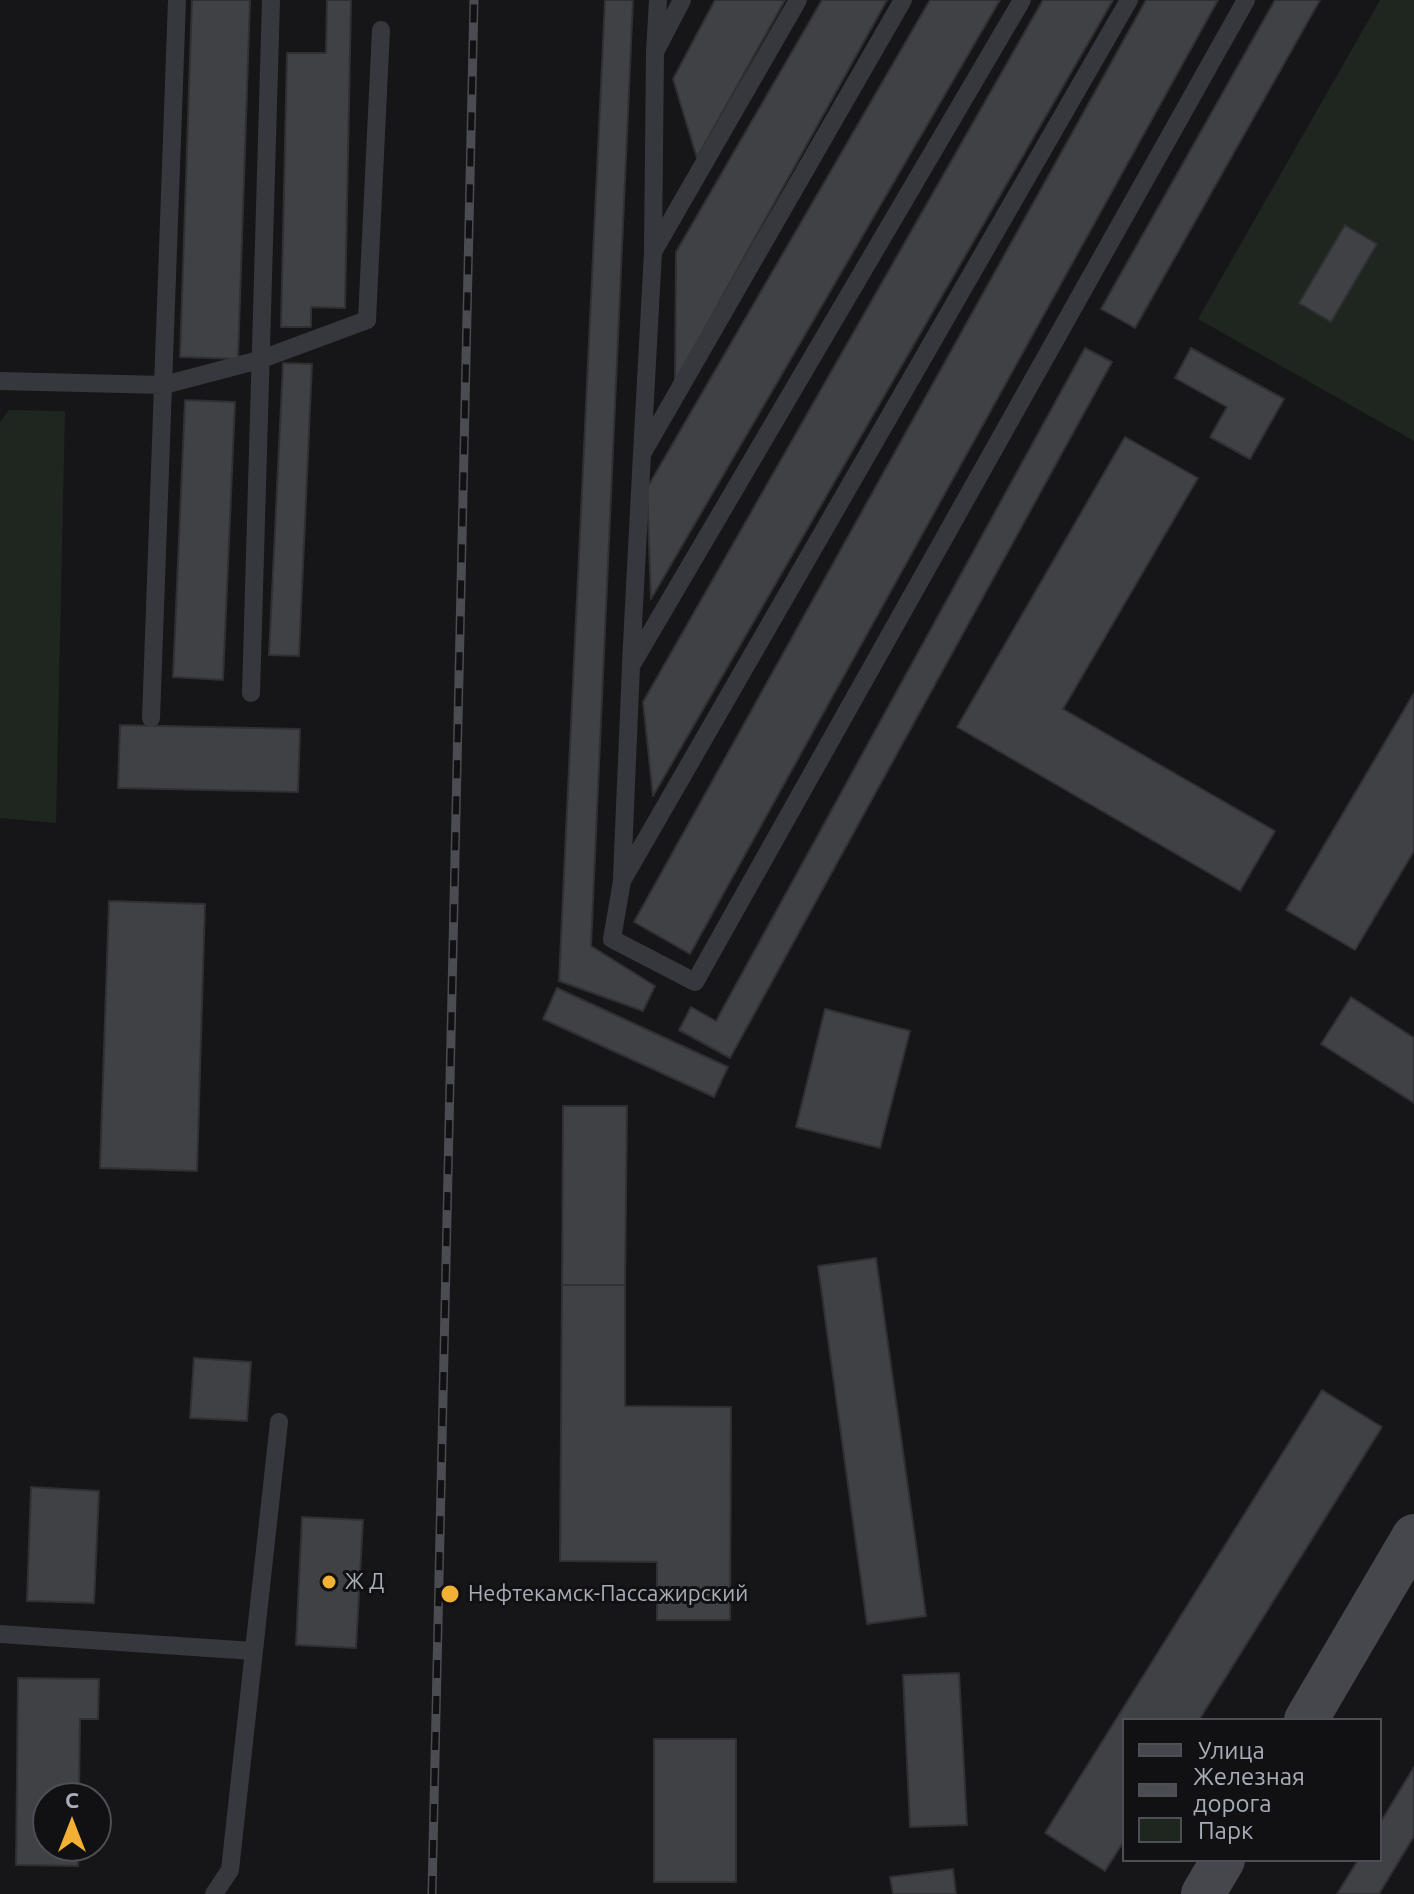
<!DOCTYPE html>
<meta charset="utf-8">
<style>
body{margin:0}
#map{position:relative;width:1414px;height:1894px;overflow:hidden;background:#161618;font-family:Ubuntu,sans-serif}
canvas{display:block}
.legend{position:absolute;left:1122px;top:1718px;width:260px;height:144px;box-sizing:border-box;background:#111113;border:2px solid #4d4f55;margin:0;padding:10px 14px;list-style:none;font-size:24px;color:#a8adb8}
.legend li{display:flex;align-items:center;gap:16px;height:40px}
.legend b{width:40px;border:2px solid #4d4f55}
.north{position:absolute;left:32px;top:1782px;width:80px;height:80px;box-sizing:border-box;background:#111113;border:2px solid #4d4f55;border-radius:50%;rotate:0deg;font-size:22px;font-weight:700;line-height:32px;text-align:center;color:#a8adb8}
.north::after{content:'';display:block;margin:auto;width:28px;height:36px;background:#f2b134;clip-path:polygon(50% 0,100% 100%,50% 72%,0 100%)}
</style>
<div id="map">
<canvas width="1414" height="1894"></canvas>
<ul class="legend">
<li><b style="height:10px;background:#45474d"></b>Улица</li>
<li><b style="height:10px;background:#4a4c52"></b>Железная дорога</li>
<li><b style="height:22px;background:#1e261f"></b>Парк</li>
</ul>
<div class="north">С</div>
</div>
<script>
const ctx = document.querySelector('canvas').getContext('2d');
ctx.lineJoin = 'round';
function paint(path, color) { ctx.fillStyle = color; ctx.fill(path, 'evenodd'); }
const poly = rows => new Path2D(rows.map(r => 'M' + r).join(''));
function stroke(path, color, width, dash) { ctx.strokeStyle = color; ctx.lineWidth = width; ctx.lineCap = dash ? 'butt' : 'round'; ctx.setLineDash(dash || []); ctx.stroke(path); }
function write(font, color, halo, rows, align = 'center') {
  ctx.font = font + ' Ubuntu,sans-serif'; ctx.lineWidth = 6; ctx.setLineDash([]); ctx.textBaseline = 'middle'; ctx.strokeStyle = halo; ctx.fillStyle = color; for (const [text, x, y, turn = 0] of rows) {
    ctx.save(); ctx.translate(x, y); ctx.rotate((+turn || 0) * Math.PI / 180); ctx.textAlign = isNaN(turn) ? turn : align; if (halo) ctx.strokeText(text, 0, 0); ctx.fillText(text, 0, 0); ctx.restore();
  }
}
paint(poly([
 [1380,0,1414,0,1414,441,1198,319],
 [9,410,65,411,56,823,0,818,0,422]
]), '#1e261f');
const building = poly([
 [192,0,250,0,238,359,180,357,192,0],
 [327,0,351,0,345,308,311,307,311,327,281,327,287,53,326,53,327,0],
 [605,0,633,0,591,946,655,986,643,1011,559,981,605,0],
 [715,0,785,0,697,158,673,79,715,0],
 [822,0,887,0,675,382,676,252,822,0],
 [930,0,1000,0,651,599,647,488,930,0],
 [1043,0,1113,0,653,796,643,702,1043,0],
 [1146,0,1218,0,690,954,634,922,1146,0],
 [1275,0,1320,0,1135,328,1101,309,1275,0],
 [1345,225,1377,244,1331,322,1299,303,1345,225],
 [1085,348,1112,362,730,1058,679,1030,691,1007,716,1021,1085,348],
 [1191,348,1284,399,1250,459,1210,437,1227,407,1175,378,1191,348],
 [283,363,312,364,299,656,269,655,283,363],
 [185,400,235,402,223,680,173,677,185,400],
 [1125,437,1198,478,1063,709,1275,831,1240,891,957,727,1125,437],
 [1414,693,1414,851,1355,950,1286,910,1414,693],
 [120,725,300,729,298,792,118,788,120,725],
 [109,901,205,904,197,1171,100,1168,109,901],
 [557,988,728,1067,714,1097,543,1019,557,988],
 [1351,997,1414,1038,1414,1103,1321,1044,1351,997],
 [825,1009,910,1031,880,1148,796,1127,825,1009],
 [563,1106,627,1106,625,1285,562,1285,563,1106],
 [876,1258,926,1616,867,1624,818,1266,876,1258],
 [562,1285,625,1285,625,1406,731,1407,730,1620,657,1620,657,1562,560,1561,562,1285],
 [194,1358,251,1362,247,1421,190,1418,194,1358],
 [1322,1390,1382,1427,1199,1720,1124,1720,1124,1841,1105,1871,1045,1833,1322,1390],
 [31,1487,99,1491,94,1603,27,1601,31,1487],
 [302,1517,363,1520,356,1648,296,1645,302,1517],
 [959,1673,967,1825,910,1827,903,1675,959,1673],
 [18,1678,99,1679,98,1719,80,1719,79,1798,48,1798,48,1846,78,1846,78,1866,16,1865,18,1678],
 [654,1739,736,1739,736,1882,654,1882,654,1739],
 [1414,1767,1414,1836,1379,1894,1337,1894,1358,1860,1380,1860,1380,1823,1414,1767],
 [953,1869,956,1894,893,1894,890,1877,953,1869]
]);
paint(building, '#404145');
stroke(building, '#303034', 2);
stroke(poly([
 [658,0,655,52,682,0],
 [798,0,653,252,642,454,903,0],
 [1129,0,622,881,612,939,695,982,1246,0],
 [653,250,655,52],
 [0,381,164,385,259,360,367,320,381,30],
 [631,663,642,454],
 [251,693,271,0],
 [151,718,177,0],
 [622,878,631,666,1022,0],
 [0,1634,253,1651],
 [214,1894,230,1870,279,1422]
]), '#37383d', 18);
stroke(poly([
 [1306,1720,1414,1536],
 [1203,1894,1223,1860]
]), '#45474d', 44);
const rail = poly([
 [432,1894,474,0]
]);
stroke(rail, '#4a4c52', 9);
stroke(rail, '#111113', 6, [18]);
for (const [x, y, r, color] of [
 [329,1582,8,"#f2b134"],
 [450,1594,10,"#f2b134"]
]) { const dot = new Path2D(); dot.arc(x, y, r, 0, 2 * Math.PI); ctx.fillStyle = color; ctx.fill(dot); stroke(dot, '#111113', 3); }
write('22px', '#a8adb8', '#111113', [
 ["Ж Д",345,1582],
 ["Нефтекамск-Пассажирский",468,1594]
], 'left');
</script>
